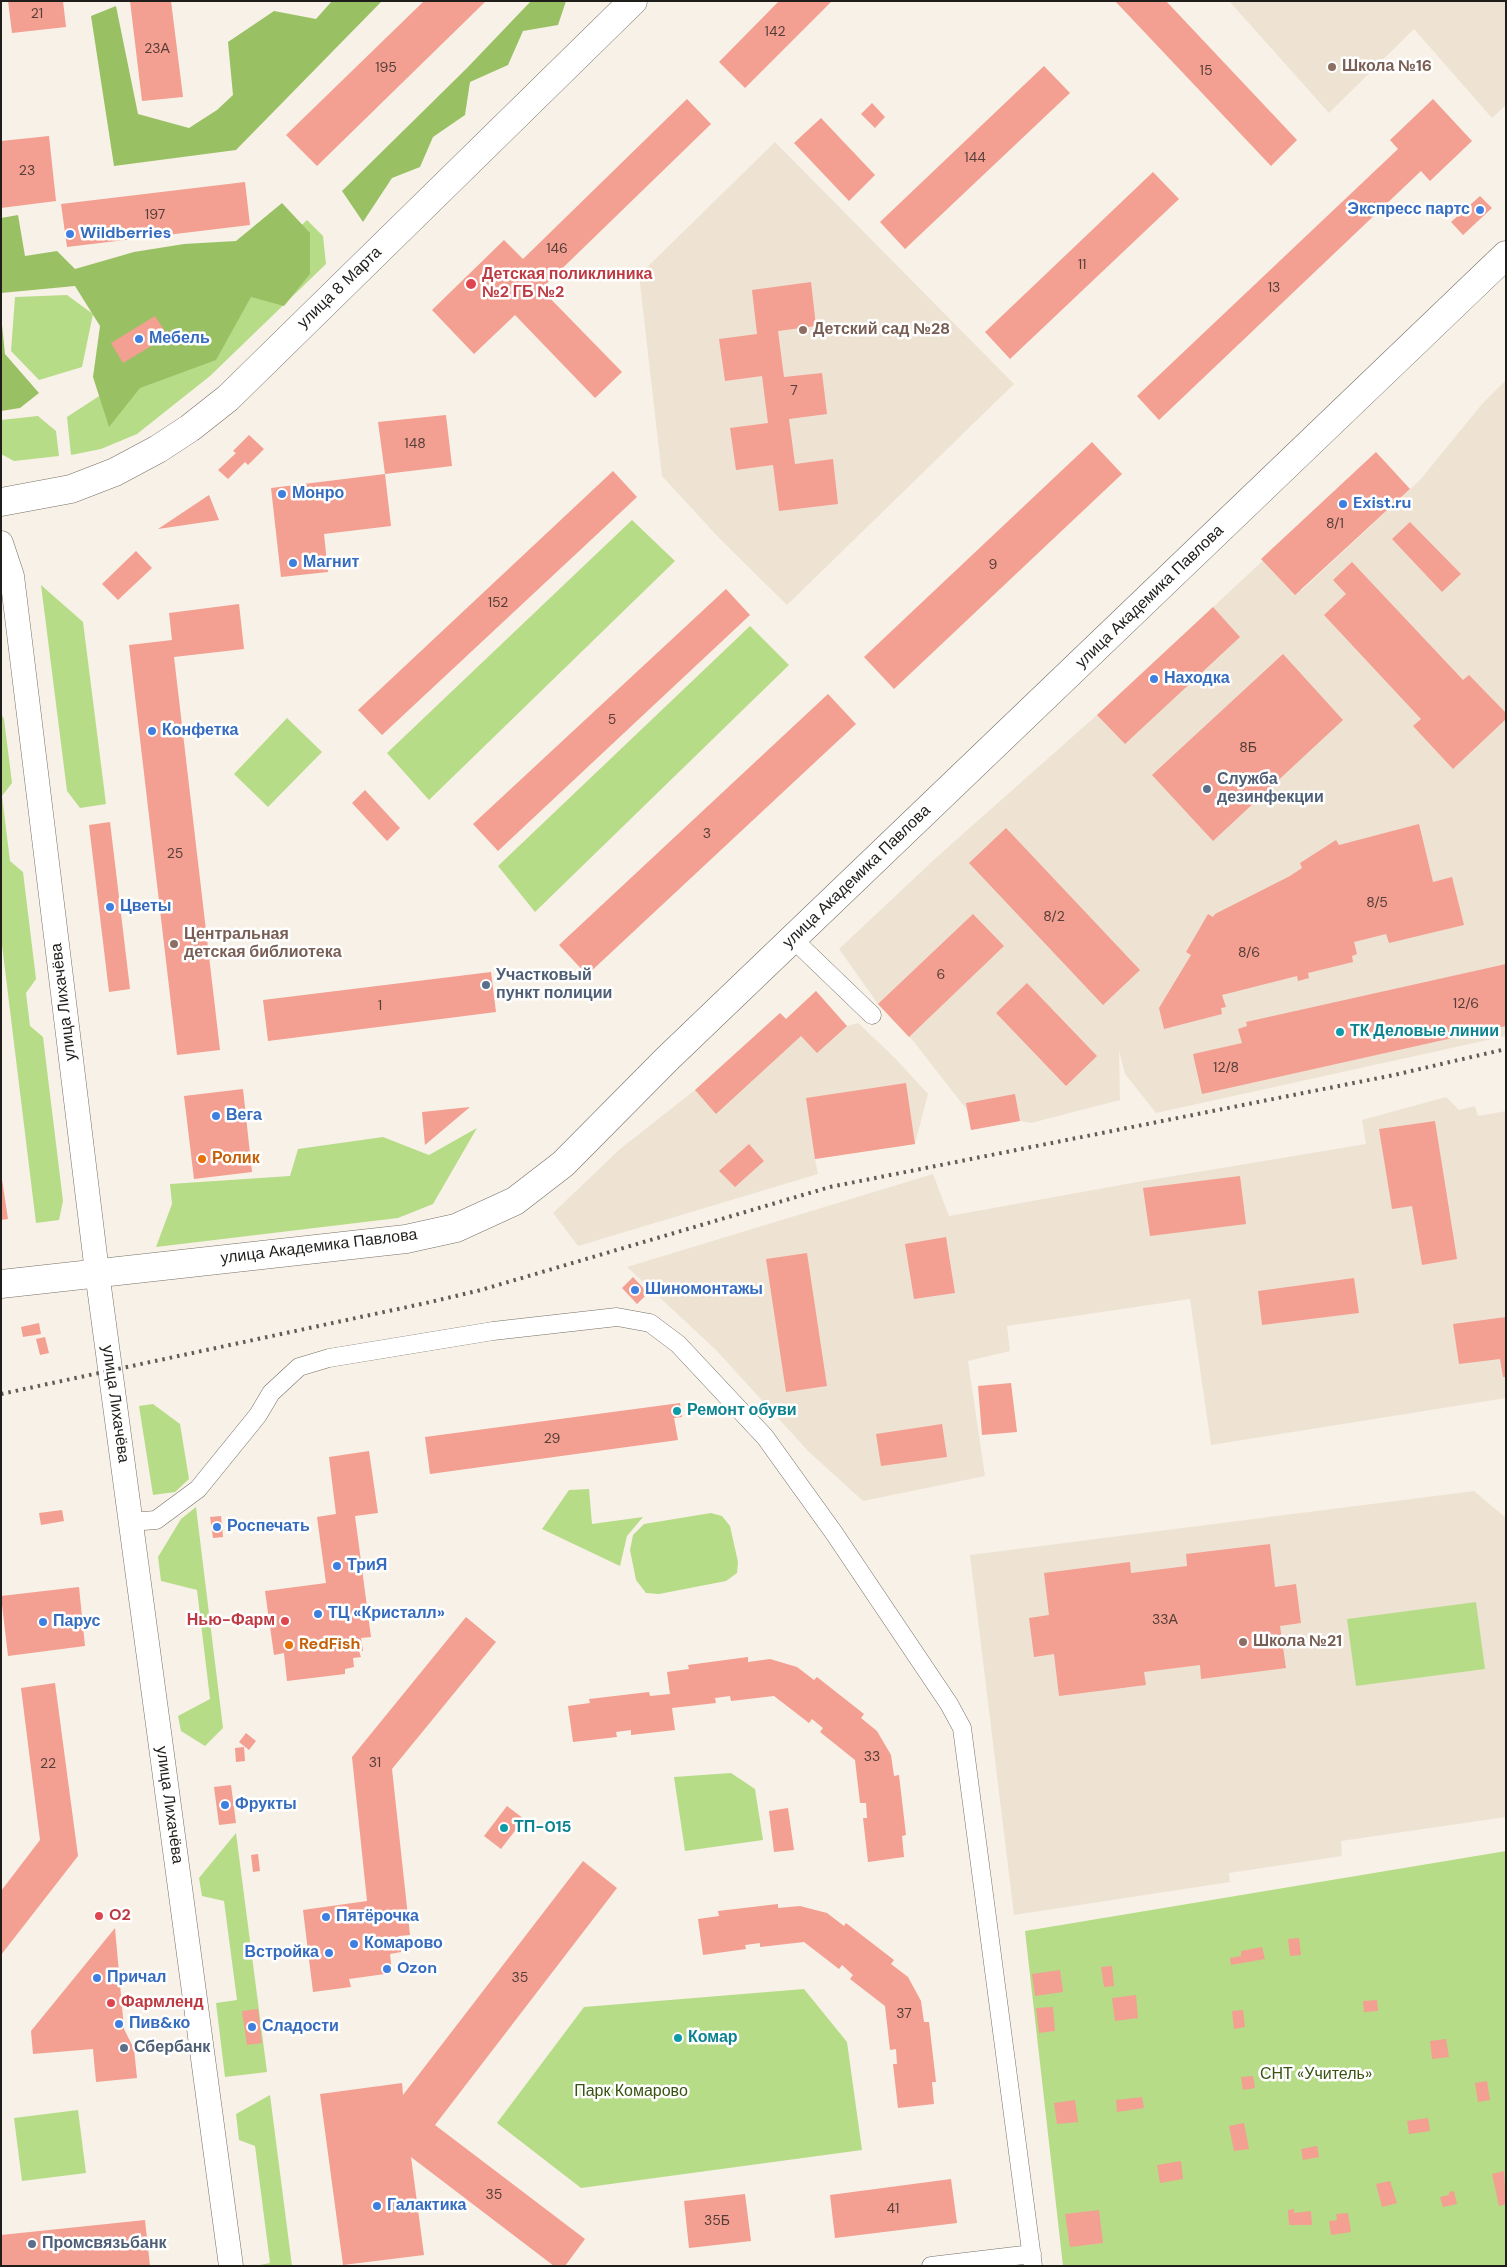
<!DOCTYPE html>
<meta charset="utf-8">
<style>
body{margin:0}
#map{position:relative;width:1507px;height:2267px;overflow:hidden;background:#f8f1e7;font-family:"DM Sans",sans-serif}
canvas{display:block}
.frame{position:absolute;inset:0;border:2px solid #201e1b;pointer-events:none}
</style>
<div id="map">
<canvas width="1507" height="2267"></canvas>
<div class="frame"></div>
</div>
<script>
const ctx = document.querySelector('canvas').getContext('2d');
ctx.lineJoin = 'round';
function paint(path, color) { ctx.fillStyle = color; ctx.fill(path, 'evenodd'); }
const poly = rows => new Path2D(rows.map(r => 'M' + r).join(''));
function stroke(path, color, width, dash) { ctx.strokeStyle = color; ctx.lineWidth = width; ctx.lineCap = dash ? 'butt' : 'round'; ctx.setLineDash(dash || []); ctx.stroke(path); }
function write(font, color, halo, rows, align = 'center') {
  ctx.font = font + ' "DM Sans",sans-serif'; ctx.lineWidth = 5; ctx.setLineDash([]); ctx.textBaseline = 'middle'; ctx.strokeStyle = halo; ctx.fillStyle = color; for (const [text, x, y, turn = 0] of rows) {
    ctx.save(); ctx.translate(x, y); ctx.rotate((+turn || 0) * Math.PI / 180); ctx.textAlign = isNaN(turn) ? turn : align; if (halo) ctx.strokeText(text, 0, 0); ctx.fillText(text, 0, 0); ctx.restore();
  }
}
paint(poly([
 [1229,1,1506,1,1506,105,1492,118,1414,29,1329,113],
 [775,142,1014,384,787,605,719,538,662,476,639,275],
 [1506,380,1506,1036,1156,1113,1125,1074,1119,1051,1120,1100,1031,1123,1020,1121,971,1130,967,1110,914,1042,878,1004,839,949,938,856,1097,715,1270,554,1302,590,1420,480,1482,404],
 [816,991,847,1026,858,1023,895,1058,928,1094,915,1144,815,1159,818,1174,578,1246,553,1213,620,1149,695,1090,780,1013,786,1019],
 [1446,1097,1459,1110,1475,1106,1478,1116,1506,1111,1506,1398,1211,1445,1190,1299,1007,1326,1010,1351,968,1361,985,1476,863,1501,809,1452,716,1350,627,1267,933,1174,949,1216,1143,1181,1366,1144,1362,1120],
 [1474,1491,1506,1518,1506,1817,1341,1841,1342,1856,1229,1873,1230,1882,1014,1915,970,1555]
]), '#eee3d3');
paint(poly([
 [307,220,323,236,326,264,210,376,137,434,101,449,71,455,67,417,174,347],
 [67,295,93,314,82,367,39,380,11,351,15,297],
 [38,416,56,431,59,456,14,461,1,454,1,420],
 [632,520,675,561,429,800,387,753],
 [41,585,83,622,106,804,80,808,67,791],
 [750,626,789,665,535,912,498,866],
 [1,713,4,719,12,783,2,796,10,861,23,872,36,979,26,993,30,1026,43,1037,63,1201,59,1220,36,1223,1,937],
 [287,718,322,752,268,807,234,774],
 [477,1128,433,1204,398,1218,156,1247,172,1204,170,1184,290,1176,298,1149,383,1137,429,1155],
 [153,1404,180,1424,189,1479,175,1492,153,1495,139,1406],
 [589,1489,592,1524,643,1517,627,1536,620,1566,542,1529,569,1490],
 [196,1507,223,1728,205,1746,181,1731,178,1716,210,1699,197,1590,161,1581,158,1557,181,1519],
 [711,1513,722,1516,730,1526,738,1562,737,1573,726,1581,659,1594,646,1593,636,1580,630,1550,633,1535,644,1524],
 [1476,1602,1485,1669,1356,1686,1347,1619],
 [731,1773,755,1789,763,1840,685,1851,674,1777],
 [236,1833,267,2072,225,2077,216,2003,237,2000,224,1901,202,1896,199,1878],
 [1506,1851,1506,2266,1063,2266,1025,1931],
 [804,1989,847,2042,862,2150,581,2188,497,2123,584,2007],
 [270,2095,292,2266,255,2266,270,2263,255,2146,239,2140,236,2114],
 [78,2110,86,2173,22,2181,14,2118]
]), '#b7dc88');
paint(poly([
 [332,1,382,1,236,150,114,166,91,16,116,6,138,114,189,128,217,110,233,95,228,42,274,11,316,19],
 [531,1,566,1,558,25,523,31,508,65,470,82,465,115,433,137,420,167,392,178,363,222,342,191,467,68],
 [282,203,310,233,310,274,284,306,251,297,216,360,140,388,109,427,93,377,100,326,75,286,1,293,1,218,18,215,25,256,57,251,75,269,134,252,184,244,236,241],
 [1,315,5,354,39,393,20,408,1,411]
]), '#99c164');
paint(poly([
 [8,1,63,1,66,27,12,33],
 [130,1,171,1,183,97,142,101],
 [424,1,486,1,317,166,286,135],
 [779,1,832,1,745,88,719,62],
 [1115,1,1166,1,1297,140,1271,166],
 [1044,66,1070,93,905,249,880,222],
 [687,99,711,124,541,289,622,372,595,398,515,315,474,354,432,310,504,240,523,259],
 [1433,99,1472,141,1430,181,1421,171,1159,420,1137,396,1398,149,1390,140],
 [872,103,885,117,875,128,861,114],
 [821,118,875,175,849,201,794,143],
 [49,136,56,201,1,208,1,141],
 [1153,172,1179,199,1010,359,985,332],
 [245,182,250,225,67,247,61,204],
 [1480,196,1492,208,1463,235,1451,222],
 [811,282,816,326,778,331,784,377,822,373,827,414,789,419,795,464,833,459,838,504,779,511,773,465,736,470,730,428,768,423,762,376,725,381,719,339,757,334,752,290],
 [155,316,168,336,123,363,111,343],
 [446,415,452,466,385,474,391,526,324,534,328,572,281,577,271,488,385,474,378,422],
 [249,435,264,449,248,465,245,462,228,479,218,470,236,453,233,451],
 [1092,442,1122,474,894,689,864,657],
 [1376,452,1410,489,1295,595,1261,559],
 [613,471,637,497,382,735,358,710],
 [209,495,219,520,158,529],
 [1410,522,1461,574,1442,592,1392,539],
 [136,551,152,568,118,600,102,584],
 [1352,562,1463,680,1469,675,1506,713,1506,719,1453,769,1413,726,1421,719,1324,615,1346,594,1333,580],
 [726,589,750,615,498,851,473,824],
 [239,604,244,649,174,657,220,1050,177,1055,129,645,172,640,169,613],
 [1213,607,1240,637,1125,744,1097,715],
 [1283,654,1343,720,1213,841,1152,775],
 [828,694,856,724,587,975,559,945],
 [365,790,400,828,387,841,352,803],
 [110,822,130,989,109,992,89,825],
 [1419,824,1433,882,1452,877,1464,925,1389,943,1386,934,1354,942,1357,954,1352,956,1353,962,1308,973,1309,978,1298,981,1297,976,1222,995,1226,1007,1221,1008,1222,1014,1164,1029,1159,1008,1191,955,1186,952,1208,914,1213,917,1215,914,1290,876,1302,868,1300,863,1336,840,1339,845],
 [1006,828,1140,970,1103,1005,969,863],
 [973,914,1004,946,909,1037,878,1004],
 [1506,964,1506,1026,1202,1094,1193,1054,1242,1043,1238,1029,1247,1026,1246,1022],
 [491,972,496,1012,268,1041,263,1000],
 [1027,983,1097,1056,1066,1086,996,1013],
 [816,991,847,1026,817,1053,801,1036,716,1114,695,1090,780,1013,786,1019],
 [906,1083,915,1144,815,1159,806,1098],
 [243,1089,252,1172,194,1179,184,1096],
 [1015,1094,1020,1121,971,1130,966,1103],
 [470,1107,425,1145,422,1112],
 [1435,1121,1457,1259,1422,1265,1412,1206,1392,1209,1379,1129],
 [749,1144,764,1161,735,1187,719,1171],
 [1,1173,8,1219,1,1220],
 [1240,1176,1246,1224,1150,1236,1143,1188],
 [946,1237,955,1293,914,1299,905,1244],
 [807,1253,827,1386,786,1392,766,1259],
 [633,1277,648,1293,637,1304,622,1288],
 [1354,1278,1359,1313,1262,1325,1258,1291],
 [1506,1317,1506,1377,1503,1377,1500,1359,1459,1364,1453,1324],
 [39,1323,41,1334,23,1337,21,1327],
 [45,1337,49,1353,40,1355,36,1339],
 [1011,1383,1017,1432,982,1435,978,1386],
 [680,1403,682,1417,674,1418,678,1440,430,1474,425,1437],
 [942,1424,947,1457,881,1466,876,1434],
 [369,1451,378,1513,355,1516,371,1637,361,1638,363,1651,359,1651,361,1657,353,1658,354,1667,345,1669,345,1674,287,1681,284,1653,274,1655,265,1591,326,1583,317,1517,336,1514,329,1457],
 [62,1510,64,1521,41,1525,39,1513],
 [221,1516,223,1537,213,1538,210,1517],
 [1270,1544,1275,1587,1296,1584,1301,1623,1280,1626,1286,1668,1201,1679,1200,1665,1144,1672,1146,1685,1059,1696,1054,1654,1034,1657,1029,1618,1049,1615,1044,1573,1130,1562,1131,1573,1187,1566,1186,1554],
 [79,1587,85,1646,8,1656,1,1596],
 [466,1617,496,1642,392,1769,410,1935,399,1936,401,1952,390,1954,392,1973,349,1979,351,1987,313,1992,303,1910,367,1901,352,1757],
 [748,1657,748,1662,770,1659,797,1667,814,1680,817,1677,864,1714,861,1718,877,1731,891,1755,894,1776,899,1775,906,1835,902,1836,904,1857,868,1862,863,1818,867,1818,866,1803,860,1803,855,1760,820,1732,823,1728,812,1719,809,1723,774,1696,731,1701,730,1696,715,1698,716,1703,672,1708,675,1730,631,1735,631,1730,616,1732,617,1737,573,1742,568,1706,590,1703,589,1699,649,1692,650,1696,670,1694,667,1672,689,1669,688,1665],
 [55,1683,78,1856,1,1955,1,1891,40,1840,21,1688],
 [246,1733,256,1741,249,1750,239,1742],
 [244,1747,245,1761,236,1762,235,1748],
 [231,1785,236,1823,219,1825,214,1787],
 [507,1806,524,1819,501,1849,484,1836],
 [788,1808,794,1850,774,1852,769,1811],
 [258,1854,260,1871,253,1872,251,1855],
 [583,1861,617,1888,435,2125,585,2239,565,2266,554,2266,411,2157,424,2255,343,2265,320,2094,402,2083,403,2095],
 [778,1904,778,1908,800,1906,827,1913,844,1926,846,1923,894,1960,891,1964,908,1977,921,2001,924,2022,929,2022,936,2082,932,2082,934,2104,898,2108,893,2064,897,2064,896,2049,890,2050,885,2006,850,1979,853,1975,842,1965,839,1969,804,1942,760,1947,760,1943,745,1945,746,1949,703,1955,698,1919,719,1916,718,1911],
 [115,1928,124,2029,134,2049,137,2078,96,2082,93,2049,33,2054,31,2031],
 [1299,1938,1301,1955,1290,1956,1288,1939],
 [1262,1947,1265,1959,1231,1965,1230,1958,1241,1956,1241,1951],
 [1112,1966,1114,1986,1104,1987,1101,1967],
 [1060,1970,1063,1992,1035,1996,1032,1974],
 [1136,1995,1138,2018,1115,2021,1112,1998],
 [1377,2000,1378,2011,1364,2012,1363,2001],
 [1053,2007,1055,2031,1039,2033,1036,2008],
 [258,2009,262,2043,247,2045,242,2011],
 [1243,2010,1245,2027,1234,2029,1232,2011],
 [1446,2039,1449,2057,1432,2059,1430,2041],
 [1253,2076,1255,2088,1243,2090,1241,2077],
 [1487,2081,1490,2100,1478,2102,1475,2083],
 [1142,2097,1144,2108,1117,2112,1116,2100],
 [1075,2100,1078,2122,1057,2124,1054,2103],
 [1428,2118,1430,2131,1409,2134,1407,2121],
 [1244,2123,1249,2149,1234,2151,1229,2126],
 [1317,2146,1319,2157,1303,2160,1301,2149],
 [1181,2161,1183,2179,1160,2183,1157,2165],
 [1504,2171,1506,2204,1499,2206,1492,2174],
 [951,2179,957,2223,835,2238,830,2195],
 [1390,2181,1397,2203,1382,2207,1376,2184],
 [1454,2191,1457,2204,1443,2207,1440,2197,1449,2195,1449,2192],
 [745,2194,751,2241,689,2248,684,2201],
 [1294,2209,1294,2213,1311,2211,1312,2225,1289,2225,1288,2210],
 [1099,2210,1103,2243,1070,2247,1065,2214],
 [1348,2213,1351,2232,1331,2235,1329,2221,1337,2220,1336,2214],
 [145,2220,150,2266,1,2266,1,2235]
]), '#f39f91');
const street = poly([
 [793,939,872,1015],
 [130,1522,156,1520,198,1489,258,1415,271,1393,299,1367,329,1358,493,1331,617,1317,650,1323,678,1344,765,1437,834,1533,949,1704,962,1728,1033,2266],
 [931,2266,1032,2254]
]);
const secondary = poly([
 [1,543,12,576,97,1272,231,2266]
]);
const primary = poly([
 [1,502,71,489,115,472,158,449,190,428,228,398,633,1],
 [1,1284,406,1239,456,1228,515,1201,563,1164,667,1059,1506,255]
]);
stroke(street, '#756f66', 19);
stroke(secondary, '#756f66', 25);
stroke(primary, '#756f66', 29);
stroke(street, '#fff', 18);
stroke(secondary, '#fff', 24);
stroke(primary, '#fff', 28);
stroke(poly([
 [1,1394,426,1303,481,1290,830,1187,1394,1075,1506,1049]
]), '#605c57', 4, [2.5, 5]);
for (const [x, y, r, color] of [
 [1332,67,5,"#8d6e63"],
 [1480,210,5,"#3f7fe0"],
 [70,234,5,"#3f7fe0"],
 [471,284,6,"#e0444e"],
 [803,330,5,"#8d6e63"],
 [139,339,5,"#3f7fe0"],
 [282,494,5,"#3f7fe0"],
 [1343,504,5,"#3f7fe0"],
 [293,563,5,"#3f7fe0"],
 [1154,679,5,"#3f7fe0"],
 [152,731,5,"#3f7fe0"],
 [1207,789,5,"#5c6f8a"],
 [110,907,5,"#3f7fe0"],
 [174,944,5,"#8d6e63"],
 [486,985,5,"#5c6f8a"],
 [1340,1032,5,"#0f9aa8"],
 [216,1116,5,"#3f7fe0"],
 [202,1159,5,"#e8710a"],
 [635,1290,5,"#3f7fe0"],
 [677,1411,5,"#0f9aa8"],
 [217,1527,5,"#3f7fe0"],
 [337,1566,5,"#3f7fe0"],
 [318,1614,5,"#3f7fe0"],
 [285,1621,5,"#e0444e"],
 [43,1622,5,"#3f7fe0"],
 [1243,1642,5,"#8d6e63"],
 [289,1645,5,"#e8710a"],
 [225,1805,5,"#3f7fe0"],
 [504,1828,5,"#0f9aa8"],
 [99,1916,5,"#e0444e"],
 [326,1917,5,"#3f7fe0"],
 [354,1944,5,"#3f7fe0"],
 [329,1953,5,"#3f7fe0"],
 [387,1969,5,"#3f7fe0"],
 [97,1978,5,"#3f7fe0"],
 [111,2003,5,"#e0444e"],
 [119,2024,5,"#3f7fe0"],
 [252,2027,5,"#3f7fe0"],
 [678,2038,5,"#0f9aa8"],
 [124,2048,5,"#5c6f8a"],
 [377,2206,5,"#3f7fe0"],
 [32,2244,5,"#5c6f8a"]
]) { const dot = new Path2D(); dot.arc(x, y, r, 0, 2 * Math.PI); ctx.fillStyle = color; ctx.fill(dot); stroke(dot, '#fff', 2); }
write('14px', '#553e38', null, [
 ["21",37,14],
 ["142",775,32],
 ["23А",157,49],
 ["195",386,68],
 ["15",1206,71],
 ["144",975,158],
 ["23",27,171],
 ["197",155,215],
 ["146",557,249],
 ["11",1082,265],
 ["13",1274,288],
 ["7",794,391],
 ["148",415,444],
 ["8/1",1335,524],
 ["9",993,565],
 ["152",498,603],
 ["5",612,720],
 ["8Б",1248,748],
 ["3",707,834],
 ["25",175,854],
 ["8/5",1377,903],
 ["8/2",1054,917],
 ["8/6",1249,953],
 ["6",941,975],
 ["12/6",1466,1004],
 ["1",380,1006],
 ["12/8",1226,1068],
 ["29",552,1439],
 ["33А",1165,1620],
 ["33",872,1757],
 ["31",375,1763],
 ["22",48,1764],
 ["35",520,1978],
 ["37",904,2014],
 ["35",494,2195],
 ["41",893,2209],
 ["35Б",717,2221]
]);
write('bold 16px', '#785e54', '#fff', [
 ["Школа №16",1342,67],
 ["Детский сад №28",813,330],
 ["Центральная",184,935],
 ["детская библиотека",184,953],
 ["Школа №21",1253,1642]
], 'left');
write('bold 16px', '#366cbe', '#fff', [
 ["Экспресс партс",1470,210,"right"],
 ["Wildberries",80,234],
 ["Мебель",149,339],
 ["Монро",292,494],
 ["Exist.ru",1353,504],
 ["Магнит",303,563],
 ["Находка",1164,679],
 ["Конфетка",162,731],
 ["Цветы",120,907],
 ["Вега",226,1116],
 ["Шиномонтажы",645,1290],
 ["Роспечать",227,1527],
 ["ТриЯ",347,1566],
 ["ТЦ «Кристалл»",328,1614],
 ["Парус",53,1622],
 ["Фрукты",235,1805],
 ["Пятёрочка",336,1917],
 ["Комарово",364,1944],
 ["Встройка",319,1953,"right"],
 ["Ozon",397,1969],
 ["Причал",107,1978],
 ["Пив&ко",129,2024],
 ["Сладости",262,2027],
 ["Галактика",387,2206]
], 'left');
write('bold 16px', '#be3a42', '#fff', [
 ["Детская поликлиника",482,275],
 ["№2 ГБ №2",482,293],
 ["Нью-Фарм",275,1621,"right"],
 ["O2",109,1916],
 ["Фармленд",121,2003]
], 'left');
write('16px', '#201e1b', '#fff', [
 ["улица 8 Марта",340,288,-44],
 ["улица Академика Павлова",1150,597,-44],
 ["улица Академика Павлова",857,877,-44],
 ["улица Лихачёва",64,1002,-97],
 ["улица Академика Павлова",319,1247,-7],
 ["улица Лихачёва",115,1404,82],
 ["улица Лихачёва",169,1805,82]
]);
write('bold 16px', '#4e5e75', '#fff', [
 ["Служба",1217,780],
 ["дезинфекции",1217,798],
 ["Участковый",496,976],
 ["пункт полиции",496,994],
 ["Сбербанк",134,2048],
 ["Промсвязьбанк",42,2244]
], 'left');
write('bold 16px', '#0d838f', '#fff', [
 ["ТК Деловые линии",1350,1032],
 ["Ремонт обуви",687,1411],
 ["ТП-015",514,1828],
 ["Комар",688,2038]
], 'left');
write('bold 16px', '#c56008', '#fff', [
 ["Ролик",212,1159],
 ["RedFish",299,1645]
], 'left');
write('16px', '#395210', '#fff', [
 ["СНТ «Учитель»",1316,2075],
 ["Парк Комарово",631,2092]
]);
</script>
